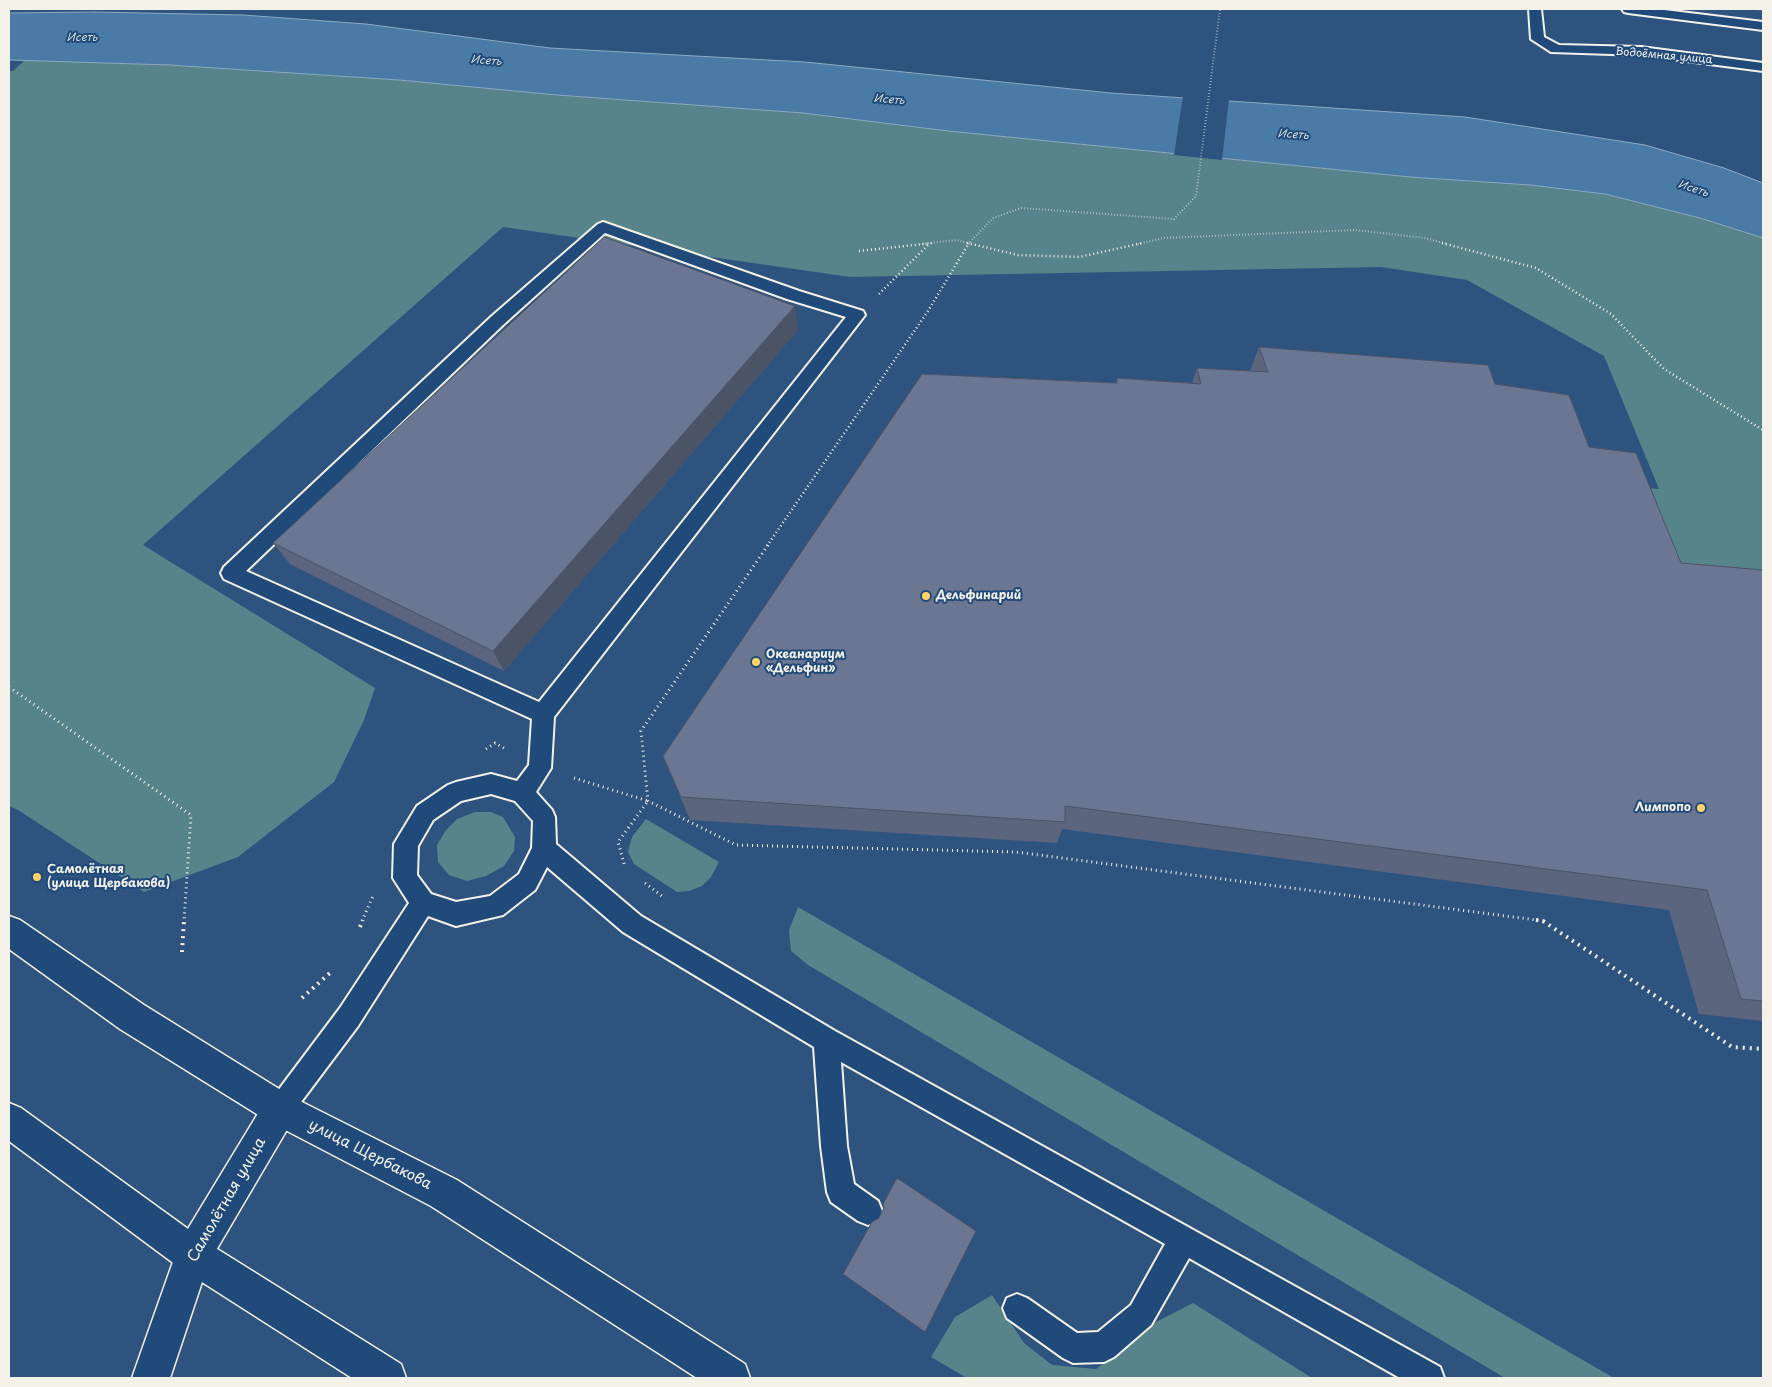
<!DOCTYPE html>
<meta charset="utf-8">
<style>
body{margin:0}
#map{position:relative;width:1772px;height:1387px;overflow:hidden;background:#2e537f;font-family:"Playpen Sans",sans-serif}
canvas{display:block}
.frame{position:absolute;inset:0;border:10px solid #f4f1e8;pointer-events:none}
</style>
<div id="map">
<canvas width="1772" height="1387"></canvas>
<div class="frame"></div>
</div>
<script>
const ctx = document.querySelector('canvas').getContext('2d');
ctx.lineJoin = 'round';
function paint(path, color) { ctx.fillStyle = color; ctx.fill(path, 'evenodd'); }
const poly = rows => new Path2D(rows.map(r => 'M' + r).join(''));
function stroke(path, color, width, dash) { ctx.strokeStyle = color; ctx.lineWidth = width; ctx.lineCap = dash ? 'butt' : 'round'; ctx.setLineDash(dash || []); ctx.stroke(path); }
function write(font, color, halo, rows, align = 'center') {
  ctx.font = font + ' "Playpen Sans",sans-serif'; ctx.lineWidth = 4; ctx.setLineDash([]); ctx.textBaseline = 'middle'; ctx.strokeStyle = halo; ctx.fillStyle = color; for (const [text, x, y, turn = 0] of rows) {
    ctx.save(); ctx.translate(x, y); ctx.rotate((+turn || 0) * Math.PI / 180); ctx.textAlign = isNaN(turn) ? turn : align; if (halo) ctx.strokeText(text, 0, 0); ctx.fillText(text, 0, 0); ctx.restore();
  }
}
paint(poly([
 [26,59,169,65,399,80,557,95,803,113,948,131,1410,177,1530,185,1605,194,1700,218,1763,238,1763,602,1650,592,1609,484,1659,489,1604,356,1467,280,1381,267,850,277,503,227,143,545,375,688,364,720,334,782,238,857,144,892,18,810,9,806,9,71,13,71],
 [475,812,491,812,503,817,515,837,514,851,504,866,486,876,467,881,449,875,438,862,437,845,446,830,457,819],
 [646,819,719,862,711,877,702,886,689,891,677,892,634,864,628,852,632,837],
 [798,907,1614,1378,1505,1378,808,965,791,951,789,930],
 [992,1295,1024,1343,1052,1365,1096,1369,1156,1322,1193,1303,1312,1378,967,1378,931,1357,955,1317]
]), '#57838b');
const water = poly([
 [94,12,243,15,366,24,550,48,805,62,1111,93,1465,117,1645,145,1724,168,1763,183,1763,238,1700,218,1605,194,1530,185,1410,177,948,131,803,113,557,95,399,80,169,65,9,60,9,13,94,12]
]);
paint(water, '#4a7aa6');
stroke(water, '#8eaac0', 1);
paint(poly([
 [1183,96,1229,99,1222,160,1174,155]
]), '#2e537f');
const service = poly([
 [1529,9,1541,9,1544,37,1559,45,1641,47,1763,63,1763,71,1641,55,1551,52,1531,39,1529,9],
 [1622,9,1656,9,1763,22,1763,30,1628,13,1624,12,1622,9],
 [603,222,799,291,863,311,865,315,554,717,551,768,536,792,552,810,555,817,556,844,641,916,835,1031,1440,1367,1444,1378,1400,1378,1189,1258,1151,1325,1114,1357,1104,1362,1073,1363,1063,1358,1007,1318,1003,1308,1007,1298,1017,1294,1027,1298,1077,1333,1098,1332,1131,1305,1165,1244,841,1062,847,1146,854,1184,878,1201,882,1211,878,1221,868,1225,858,1221,831,1202,827,1192,821,1146,814,1047,623,932,547,867,535,890,503,915,456,926,428,916,358,1026,289,1118,280,1122,271,1118,267,1109,271,1100,340,1008,409,903,393,878,394,844,417,806,448,785,456,782,491,774,517,781,529,765,532,719,224,579,221,573,224,567,492,316,598,224,603,222],
 [605,233,787,299,846,317,539,702,246,571,504,324,605,233],
 [491,794,515,801,533,821,532,848,519,874,490,896,456,902,431,894,417,875,418,846,433,820,461,801,491,794]
]);
const secondary = poly([
 [280,1092,292,1097,297,1109,292,1121,208,1264,170,1378,132,1378,180,1242,268,1097,280,1092]
]);
const primary = poly([
 [9,916,20,920,144,1005,292,1097,457,1180,745,1364,750,1378,697,1378,431,1206,268,1121,120,1029,9,949,9,916],
 [9,1103,21,1108,206,1242,401,1364,406,1378,352,1378,180,1268,9,1141,9,1103]
]);
stroke(service, '#f4f1e8', 4);
stroke(secondary, '#f4f1e8', 3);
stroke(primary, '#f4f1e8', 3);
stroke(poly([
 [922,244,956,240,972,244],
 [968,244,993,218,1021,208,1174,219,1196,196,1220,9],
 [1138,244,1164,238,1355,230,1425,238,1447,244]
]), '#f4f1e8', 2, [0.5, 2.5]);
stroke(poly([
 [967,243,1018,255,1079,257,1143,243],
 [1442,243,1536,268,1611,314,1664,369,1763,430],
 [859,251,933,243],
 [879,294,929,244],
 [767,546,928,311,969,243]
]), '#f4f1e8', 2.5, [1, 3]);
stroke(poly([
 [768,545,641,731,648,801,736,845,1016,852,1544,921],
 [9,687,191,815,184,921],
 [486,749,495,743,504,748],
 [574,778,648,801,618,842,625,867],
 [645,883,662,896],
 [362,921,373,896]
]), '#f4f1e8', 3, [1, 4]);
stroke(poly([
 [1536,920,1543,921,1732,1047,1763,1049],
 [360,927,363,920],
 [182,952,184,920],
 [302,998,331,972]
]), '#f4f1e8', 4, [2, 5]);
paint(service, '#1f4a7a');
paint(secondary, '#1f4a7a');
paint(primary, '#1f4a7a');
paint(poly([
 [1747,9,1763,9,1763,11],
 [798,330,504,671,290,564,273,543],
 [1259,347,1495,384,1589,447,1681,563,1763,570,1763,1021,1699,1014,1669,910,1062,829,1057,843,690,820,663,756,1115,383,1117,378,1192,383,1197,368,1250,371]
]), '#5c657e');
paint(poly([
 [795,306,798,330,504,671,493,651]
]), '#4b5366');
const building = poly([
 [604,237,795,306,493,651,273,543,604,237],
 [1259,347,1488,365,1495,384,1569,395,1589,447,1636,453,1681,563,1763,570,1763,1001,1741,999,1707,890,1065,806,1065,822,681,797,663,756,922,374,1117,383,1117,378,1201,384,1197,368,1268,372,1259,347],
 [897,1178,976,1231,925,1332,843,1274,872,1222,879,1218,884,1208,883,1204,897,1178]
]);
paint(building, '#6b7692');
stroke(building, '#4b5366', 1);
for (const [x, y, r, color] of [
 [926,596,5,"#ffd166"],
 [756,662,5,"#ffd166"],
 [1701,808,5,"#ffd166"],
 [37,877,5,"#ffd166"]
]) { const dot = new Path2D(); dot.arc(x, y, r, 0, 2 * Math.PI); ctx.fillStyle = color; ctx.fill(dot); stroke(dot, '#1f4a7a', 2); }
write('italic 11px', '#dadfde', '#1f4a7a', [
 ["Исеть",82,38],
 ["Исеть",486,61,5],
 ["Исеть",889,100,5],
 ["Исеть",1293,135,4],
 ["Исеть",1693,189,18]
]);
write('11px', '#f4f1e8', '#1f4a7a', [
 ["Водоёмная улица",1664,56,5]
]);
write('bold 12px', '#f4f1e8', '#1f4a7a', [
 ["Дельфинарий",936,596],
 ["Океанариум",766,655],
 ["«Дельфин»",766,669],
 ["Лимпопо",1691,808,"right"],
 ["Самолётная",47,870],
 ["(улица Щербакова)",47,884]
], 'left');
write('15px', '#f4f1e8', '#1f4a7a', [
 ["улица Щербакова",370,1155,27],
 ["Самолётная улица",227,1200,-60]
]);
</script>
